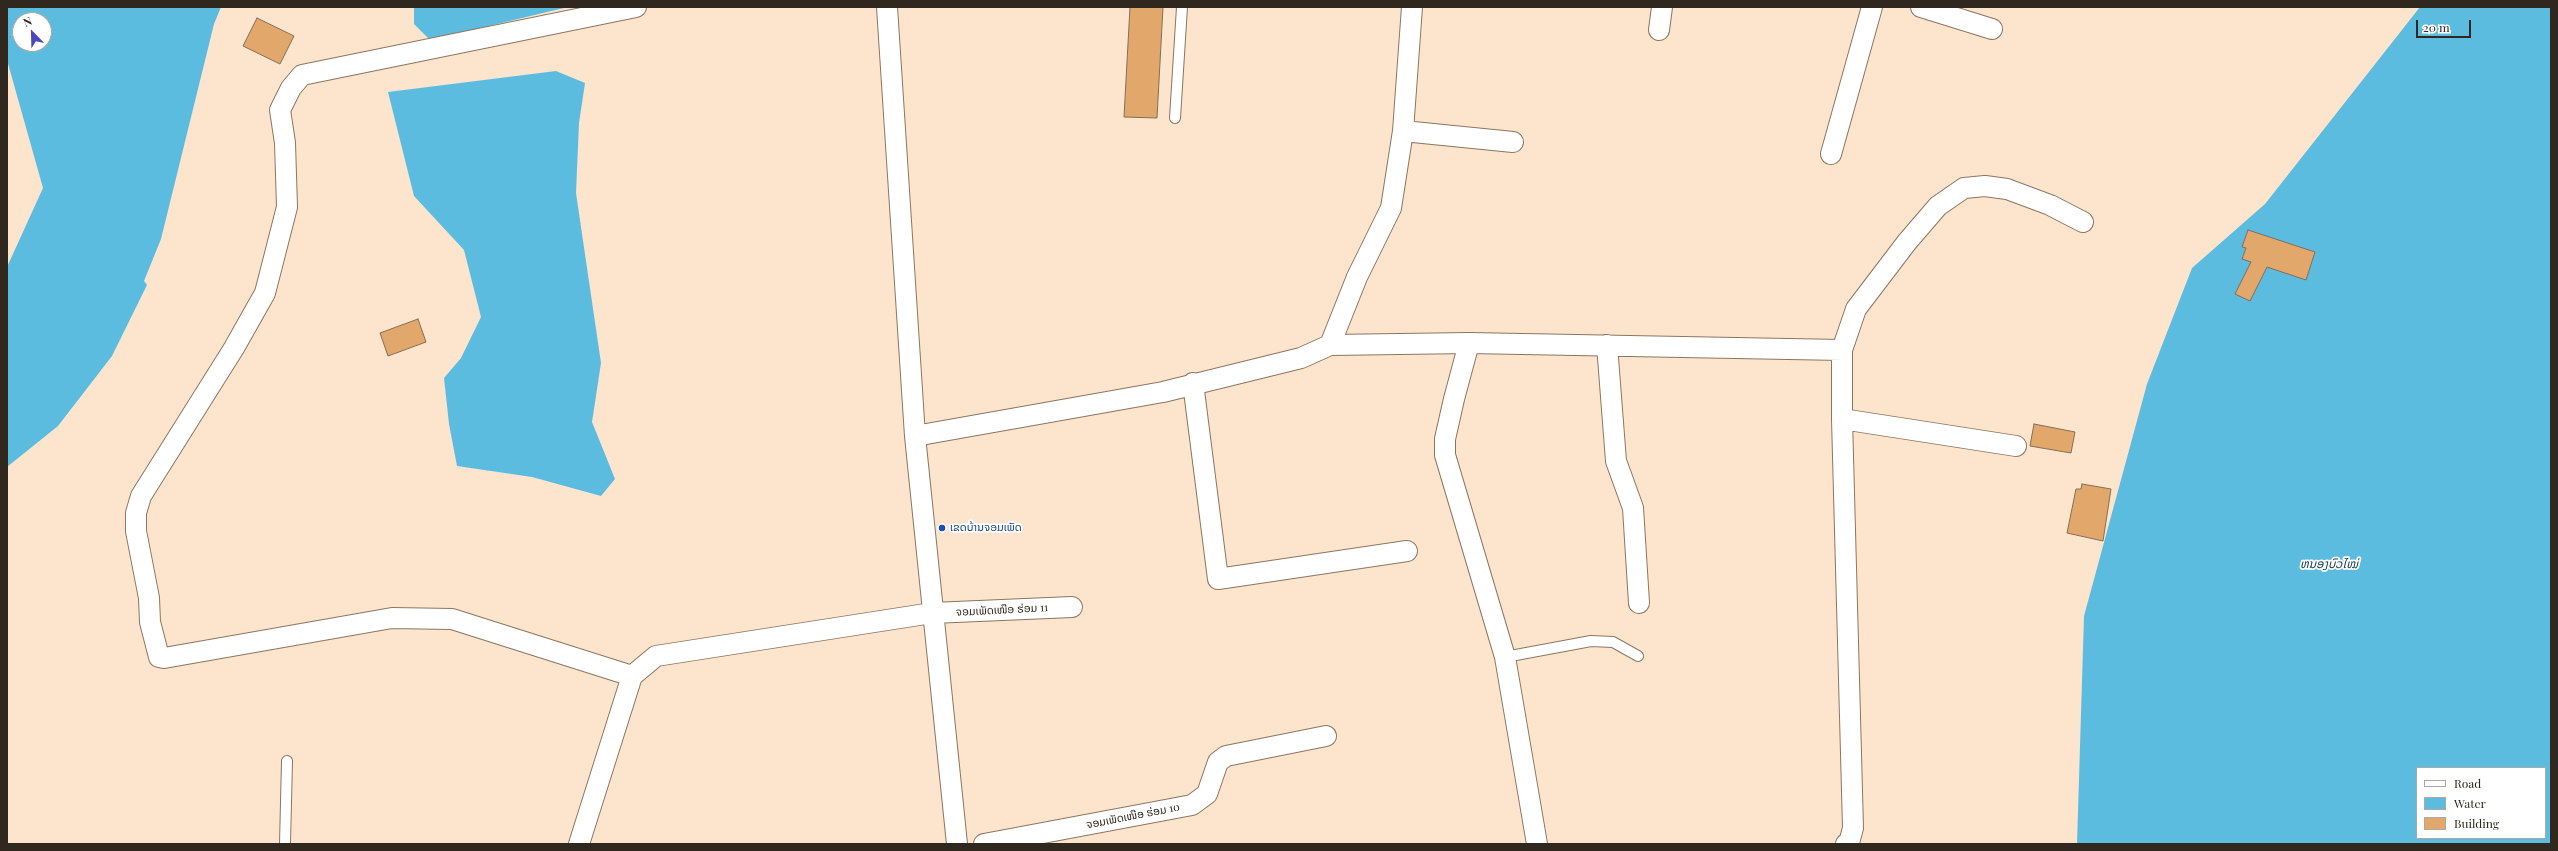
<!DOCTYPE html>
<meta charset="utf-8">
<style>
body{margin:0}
#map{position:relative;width:2558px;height:851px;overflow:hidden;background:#fde4cd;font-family:"Playfair Display",serif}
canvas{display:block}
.frame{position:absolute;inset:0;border:8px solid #30271e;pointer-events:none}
.legend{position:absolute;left:2416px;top:767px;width:130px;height:72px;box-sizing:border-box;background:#fff;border:1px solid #aca9a5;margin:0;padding:5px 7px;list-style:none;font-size:12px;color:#30271e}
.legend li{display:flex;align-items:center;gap:8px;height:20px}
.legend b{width:20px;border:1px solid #aca9a5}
.north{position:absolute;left:12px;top:12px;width:40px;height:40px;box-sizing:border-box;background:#fff;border:1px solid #aca9a5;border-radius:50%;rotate:337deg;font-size:11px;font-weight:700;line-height:16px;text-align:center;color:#30271e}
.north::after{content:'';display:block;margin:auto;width:14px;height:18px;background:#4c47bd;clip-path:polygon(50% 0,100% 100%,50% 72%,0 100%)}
.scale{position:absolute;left:2416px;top:20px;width:55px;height:18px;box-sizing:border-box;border:2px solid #30271e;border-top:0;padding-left:5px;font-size:12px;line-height:14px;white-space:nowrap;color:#30271e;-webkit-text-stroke:3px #fff;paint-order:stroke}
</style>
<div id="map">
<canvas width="2558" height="851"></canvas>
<div class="frame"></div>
<ul class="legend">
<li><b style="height:5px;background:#fff"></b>Road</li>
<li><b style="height:11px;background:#5cbce0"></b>Water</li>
<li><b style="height:11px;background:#e2a76b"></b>Building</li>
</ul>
<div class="north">N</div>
<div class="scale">20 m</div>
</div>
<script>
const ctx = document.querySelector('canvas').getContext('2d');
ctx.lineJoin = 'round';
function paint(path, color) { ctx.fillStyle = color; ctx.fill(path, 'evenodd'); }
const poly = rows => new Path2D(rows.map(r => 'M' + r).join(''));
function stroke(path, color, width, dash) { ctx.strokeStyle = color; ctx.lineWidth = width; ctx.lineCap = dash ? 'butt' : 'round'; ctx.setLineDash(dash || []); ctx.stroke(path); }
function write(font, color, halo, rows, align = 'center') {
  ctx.font = font + ' "Playfair Display","Noto Sans Lao",serif'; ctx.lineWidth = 3.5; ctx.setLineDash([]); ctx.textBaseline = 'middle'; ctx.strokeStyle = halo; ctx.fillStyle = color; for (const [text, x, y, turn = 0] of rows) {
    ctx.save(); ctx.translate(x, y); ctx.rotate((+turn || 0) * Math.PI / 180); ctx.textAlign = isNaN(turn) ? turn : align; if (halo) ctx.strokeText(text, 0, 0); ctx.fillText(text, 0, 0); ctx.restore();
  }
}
paint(poly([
 [7,7,221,7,214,24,161,239,144,281,147,285,112,356,58,426,7,467,7,267,43,188,7,60],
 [20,20,44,20,44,44,20,44],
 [414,7,564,7,564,8,430,40,414,24],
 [2420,7,2551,7,2551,844,2077,844,2084,616,2147,384,2192,268,2265,204],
 [2417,768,2545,768,2545,838,2417,838],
 [556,71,585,83,579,123,576,193,601,363,592,422,615,479,601,496,532,477,457,466,449,424,444,378,461,358,481,317,464,250,414,196,388,92]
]), '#5cbce0');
const building = poly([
 [1130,7,1163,7,1157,118,1124,117,1130,7],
 [257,18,294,36,280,64,243,46,257,18],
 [2248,230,2315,252,2306,280,2267,267,2250,301,2235,294,2251,262,2242,259,2246,248,2242,247,2248,230],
 [418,319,426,342,388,356,380,333,418,319],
 [2034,424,2075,432,2071,453,2030,446,2034,424],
 [2082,484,2111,489,2103,541,2067,533,2076,489,2081,489,2082,484]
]);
paint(building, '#e2a76b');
stroke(building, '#846e59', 1);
const lane = poly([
 [1175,118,1182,7],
 [1505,657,1591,641,1613,642,1638,656],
 [285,844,287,761]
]);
const street = poly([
 [636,7,302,75,291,88,280,110,285,143,287,207,265,293,234,348,141,496,136,513,136,531,149,598,150,622,159,657,164,658,392,618,452,619,632,676,656,656,932,613,1072,607],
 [887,7,915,436,957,844],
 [1412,7,1403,131,1513,142],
 [1921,7,1992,29],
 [1659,30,1662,7],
 [1831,154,1872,7],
 [1469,343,1454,399,1445,439,1445,455,1505,657,1537,844],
 [1330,345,1357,277,1391,208,1403,131],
 [1607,345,1616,461,1633,508,1639,603],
 [1193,383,1218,579,1407,551],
 [1842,419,1853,828,1849,843,1846,844],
 [915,436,1163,392,1301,358,1330,345,1469,343,1842,350],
 [2016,446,1842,419,1842,350,1856,309,1907,242,1938,206,1964,188,1985,186,2007,189,2050,205,2083,222],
 [579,844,632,676],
 [984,844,1192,805,1207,794,1218,762,1226,756,1326,736]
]);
stroke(lane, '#8c7661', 12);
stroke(street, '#8c7661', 22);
stroke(lane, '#fff', 10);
stroke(street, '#fff', 20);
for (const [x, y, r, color] of [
 [942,528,4,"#1a4fb4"]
]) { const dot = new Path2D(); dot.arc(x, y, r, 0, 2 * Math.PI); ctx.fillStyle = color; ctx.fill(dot); stroke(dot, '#fff', 1.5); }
write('11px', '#164399', '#fff', [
 ["ເຂດບ້ານຈອມເພັດ",950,528]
], 'left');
write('11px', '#30271e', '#fff', [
 ["ຈອມເພັດເໜືອ ຮ່ອມ 11",1002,610,-3],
 ["ຈອມເພັດເໜືອ ຮ່ອມ 10",1133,816,-11]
]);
write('italic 12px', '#1b4555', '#fff', [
 ["ຫນອງບົວໄໝ່",2329,564]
]);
</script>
